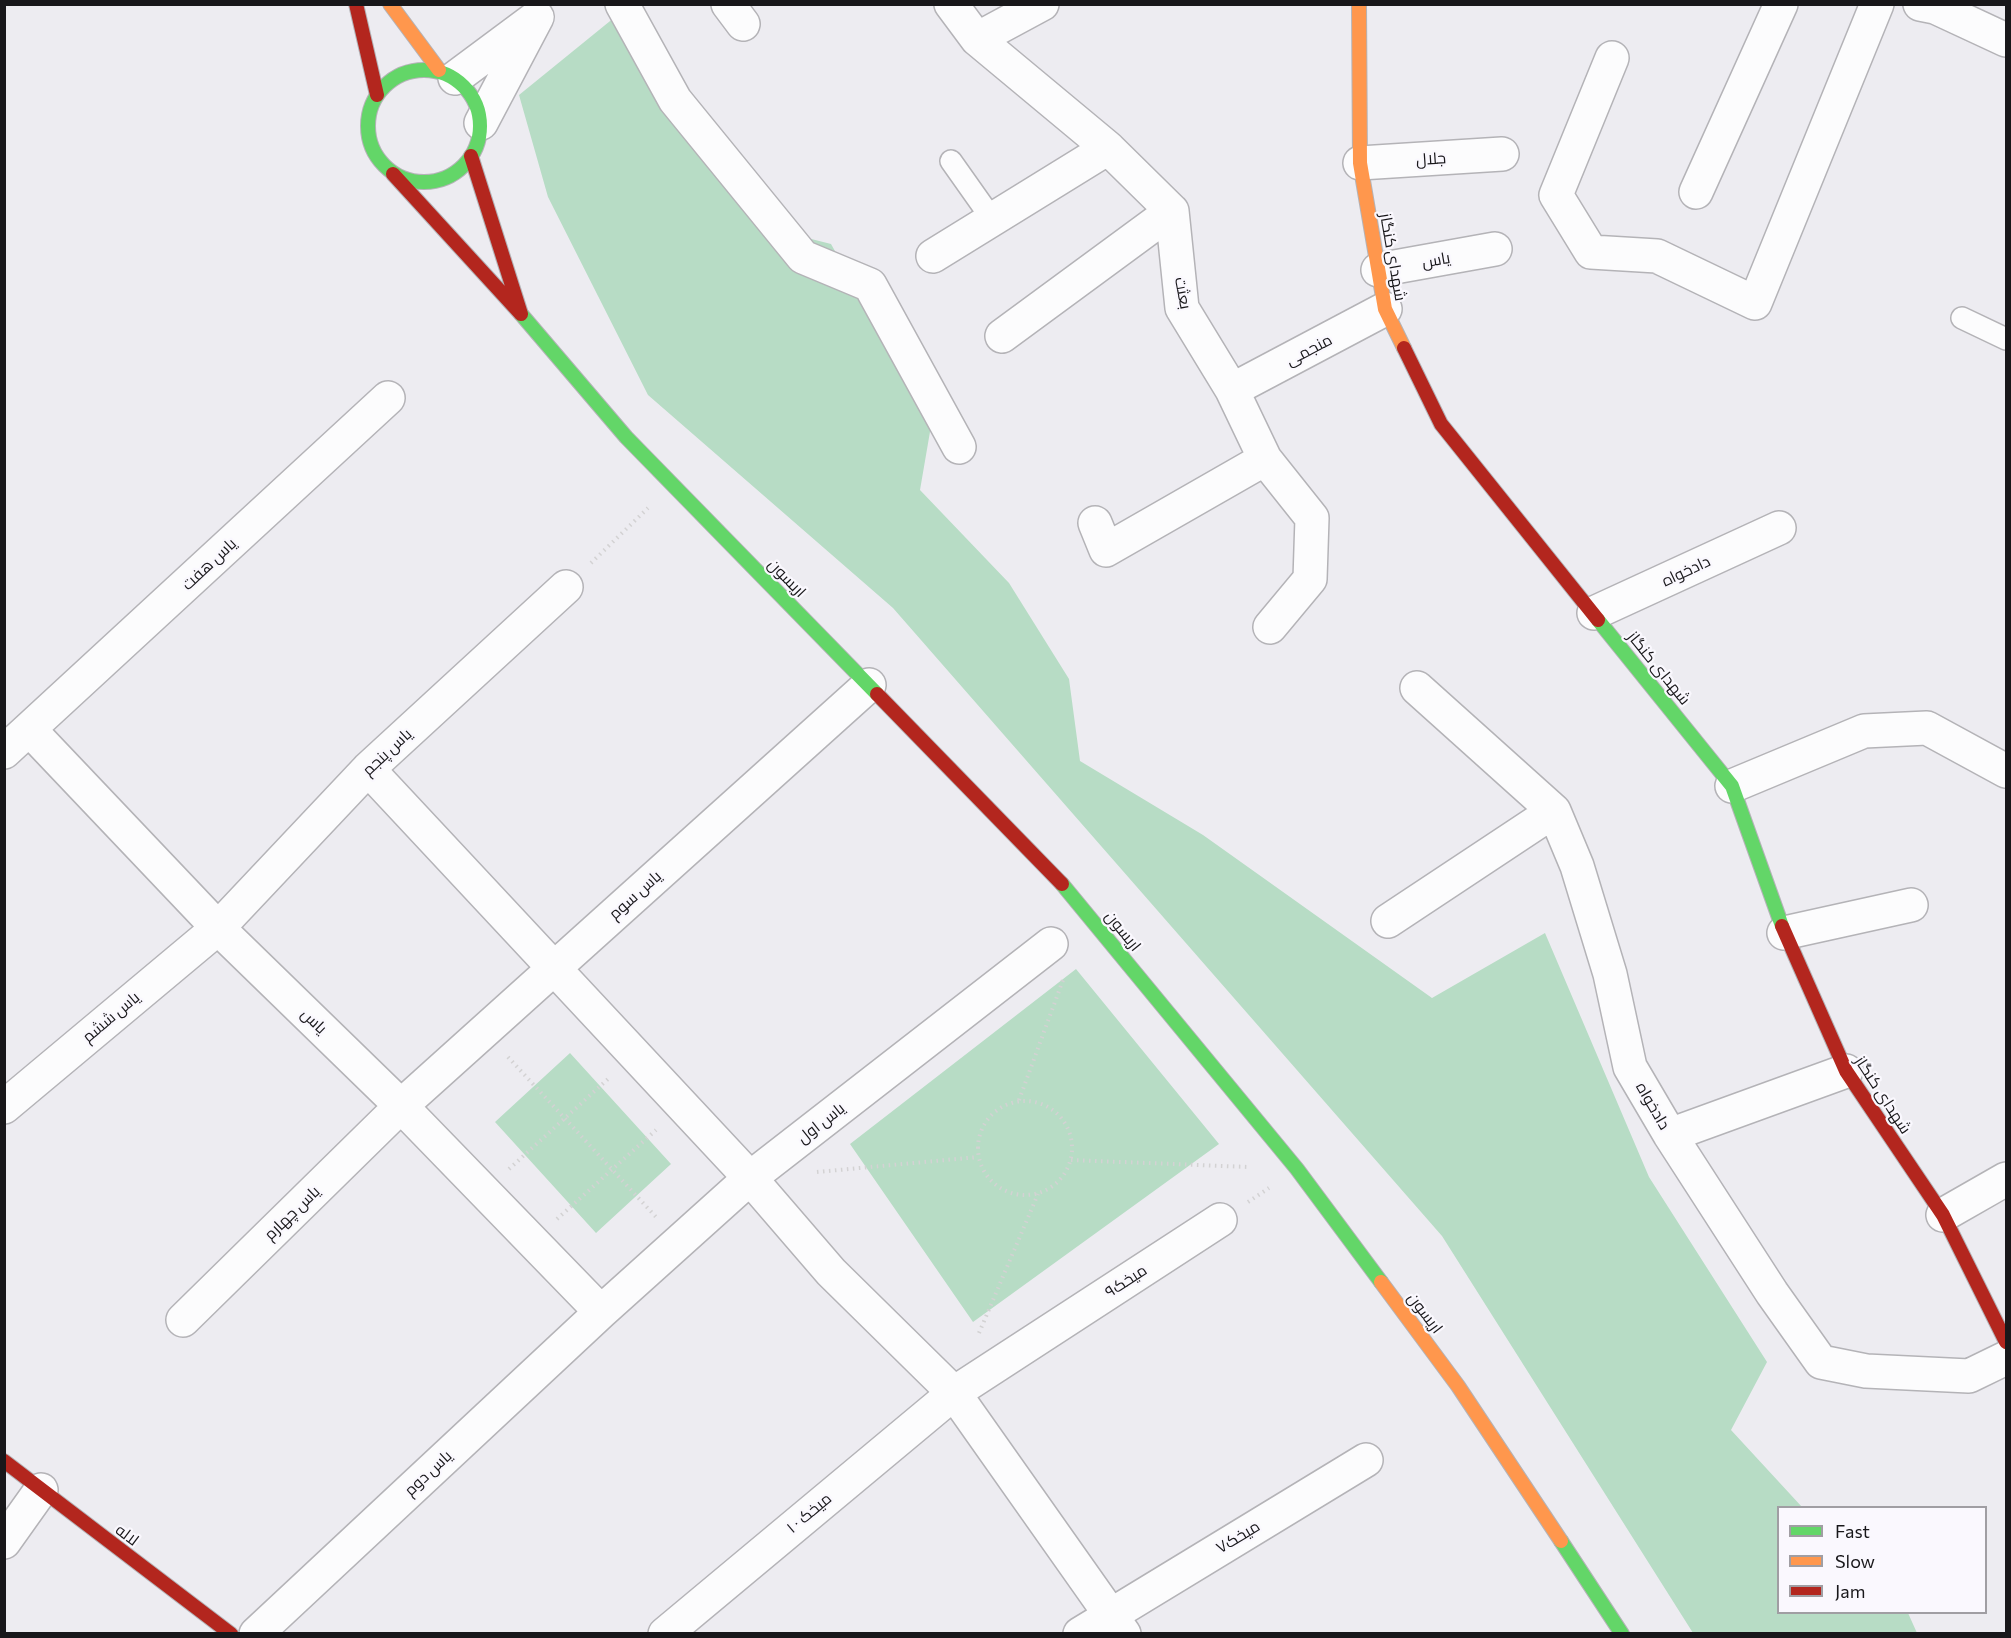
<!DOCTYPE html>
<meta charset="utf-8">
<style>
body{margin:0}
#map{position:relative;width:2011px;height:1638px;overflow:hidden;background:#edecf1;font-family:Commissioner,sans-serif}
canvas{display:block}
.frame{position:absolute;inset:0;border:6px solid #18171a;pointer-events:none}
.legend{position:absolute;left:1777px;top:1506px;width:210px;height:108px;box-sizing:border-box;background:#faf8fe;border:2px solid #a09ea3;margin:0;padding:8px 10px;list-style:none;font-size:18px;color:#18171a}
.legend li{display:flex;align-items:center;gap:12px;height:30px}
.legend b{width:30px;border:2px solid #a09ea3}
</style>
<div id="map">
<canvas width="2011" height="1638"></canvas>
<div class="frame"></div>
<ul class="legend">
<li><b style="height:8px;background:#63d668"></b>Fast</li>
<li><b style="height:8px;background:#ff974d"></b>Slow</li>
<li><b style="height:8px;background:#b3261e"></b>Jam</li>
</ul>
</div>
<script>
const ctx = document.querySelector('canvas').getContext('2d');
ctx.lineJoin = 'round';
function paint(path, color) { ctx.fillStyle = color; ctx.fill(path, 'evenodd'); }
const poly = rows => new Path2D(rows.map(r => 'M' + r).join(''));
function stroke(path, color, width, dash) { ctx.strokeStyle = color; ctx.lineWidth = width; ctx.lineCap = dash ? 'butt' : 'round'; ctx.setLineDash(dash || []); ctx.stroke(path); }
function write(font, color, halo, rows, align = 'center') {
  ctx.font = font + ' Commissioner,Cairo,sans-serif'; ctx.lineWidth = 4.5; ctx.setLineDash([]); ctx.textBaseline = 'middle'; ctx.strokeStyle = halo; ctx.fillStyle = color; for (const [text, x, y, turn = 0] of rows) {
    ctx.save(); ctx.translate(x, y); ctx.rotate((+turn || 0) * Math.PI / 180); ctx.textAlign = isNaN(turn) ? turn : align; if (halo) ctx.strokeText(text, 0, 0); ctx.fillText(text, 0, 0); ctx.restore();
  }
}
paint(poly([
 [615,17,768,228,831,244,868,310,937,391,920,490,1009,583,1069,679,1080,761,1203,835,1432,998,1545,933,1649,1177,1767,1362,1731,1430,1802,1507,1778,1508,1778,1612,1908,1613,1917,1633,1693,1633,1442,1236,893,608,648,395,548,197,519,95],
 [1076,969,1219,1144,973,1322,850,1144],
 [570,1053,671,1164,596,1233,495,1122]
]), '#b7dcc5');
const lane = poly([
 [951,161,992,219],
 [1962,318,2006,339]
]);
const street = poly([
 [622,4,675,100,803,257,870,285,959,447],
 [728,4,743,24],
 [951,4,977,39,1108,148,1172,211,1182,308,1232,390,1265,459,1312,518,1310,579,1270,627],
 [1920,4,1935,7,2006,40],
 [977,39,1042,4],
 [1612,58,1556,195,1591,252,1657,256,1755,303,1877,4],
 [455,78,537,17,481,123],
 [1360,163,1502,154],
 [1696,192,1781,4],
 [933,256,1108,148],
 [1378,270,1495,249],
 [1002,336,1172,211],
 [1232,390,1385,309],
 [1095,523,1106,550,1265,459],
 [1594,613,1779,528],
 [1417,688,1554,811,1577,866,1610,974,1630,1067,1670,1135,1772,1293,1821,1362,1866,1371,1969,1376,2006,1358],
 [29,729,218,928,401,1106,601,1312],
 [4,752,388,398],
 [368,769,750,1178,831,1272,954,1393,1124,1634],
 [1732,786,1864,731,1927,728,2006,771],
 [1388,921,1554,811],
 [1784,933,1911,905],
 [4,1107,218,928,368,769,566,587],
 [1670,1135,1846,1071],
 [1943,1215,2006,1179],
 [183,1320,401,1106,869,685],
 [4,1542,41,1490],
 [256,1634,601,1312,750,1178,1051,944],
 [665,1634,954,1393,1220,1220],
 [1080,1634,1366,1460]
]);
const fast = poly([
 '368 126a56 56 0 1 1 112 0a56 56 0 1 1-112 0Z',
 [521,314,626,437,877,694],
 [1598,620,1732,786,1782,926],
 [1062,884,1297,1169,1381,1282],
 [1561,1541,1622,1634]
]);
const slow = poly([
 [390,4,439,70],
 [1359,4,1360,163,1385,309,1404,348],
 [1381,1282,1458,1386,1561,1541]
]);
const jam = poly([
 [356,4,377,95],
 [393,174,521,314,471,156],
 [1404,348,1441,424,1598,620],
 [877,694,1062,884],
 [1782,926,1846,1071,1943,1215,2006,1342],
 [4,1461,231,1634]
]);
stroke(lane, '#b4b3b7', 24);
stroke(street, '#b4b3b7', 36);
stroke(fast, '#b4b3b7', 16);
stroke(slow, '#b4b3b7', 16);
stroke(jam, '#b4b3b7', 16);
stroke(poly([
 [591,563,648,508],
 [508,1057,656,1217],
 [1019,1100,1063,980],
 '978 1148a47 47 0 1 1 94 0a47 47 0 1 1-94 0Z',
 [1071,1160,1249,1167],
 [509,1169,608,1079],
 [817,1172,978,1157],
 [1248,1202,1269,1188],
 [557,1219,656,1130],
 [979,1333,1038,1194]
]), '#d3d2d3', 4, [1.5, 4.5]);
stroke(lane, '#fcfcfd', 21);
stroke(street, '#fcfcfd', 33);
stroke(fast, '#63d668', 14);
stroke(slow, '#ff974d', 14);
stroke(jam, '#b3261e', 14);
write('16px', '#18171a', '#faf8fe', [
 ["جلال",1431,159,-4],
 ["شهدای کنگاز",1393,257,80],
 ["یاس",1436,260,-10],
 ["بعثت",1183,293,79],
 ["منجمی",1309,350,-28],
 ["یاس هفت",209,564,-43],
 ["دادخواه",1686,571,-25],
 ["اریسون",787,578,46],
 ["شهدای کنگاز",1659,668,51],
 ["یاس پنجم",387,752,-43],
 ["یاس سوم",635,895,-42],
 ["اریسون",1123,931,51],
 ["یاس ششم",111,1017,-40],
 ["یاس",314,1021,44],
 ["شهدای کنگاز",1883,1095,57],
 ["دادخواه",1653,1106,60],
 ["یاس اول",821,1123,-38],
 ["یاس چهارم",292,1213,-44],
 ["میخک۹",1126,1281,-33],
 ["اریسون",1425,1313,53],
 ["یاس دوم",428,1473,-43],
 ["میخک ۰ ۱",809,1513,-40],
 ["لاله",127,1535,37],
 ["میخک۷",1238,1537,-31]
]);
</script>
